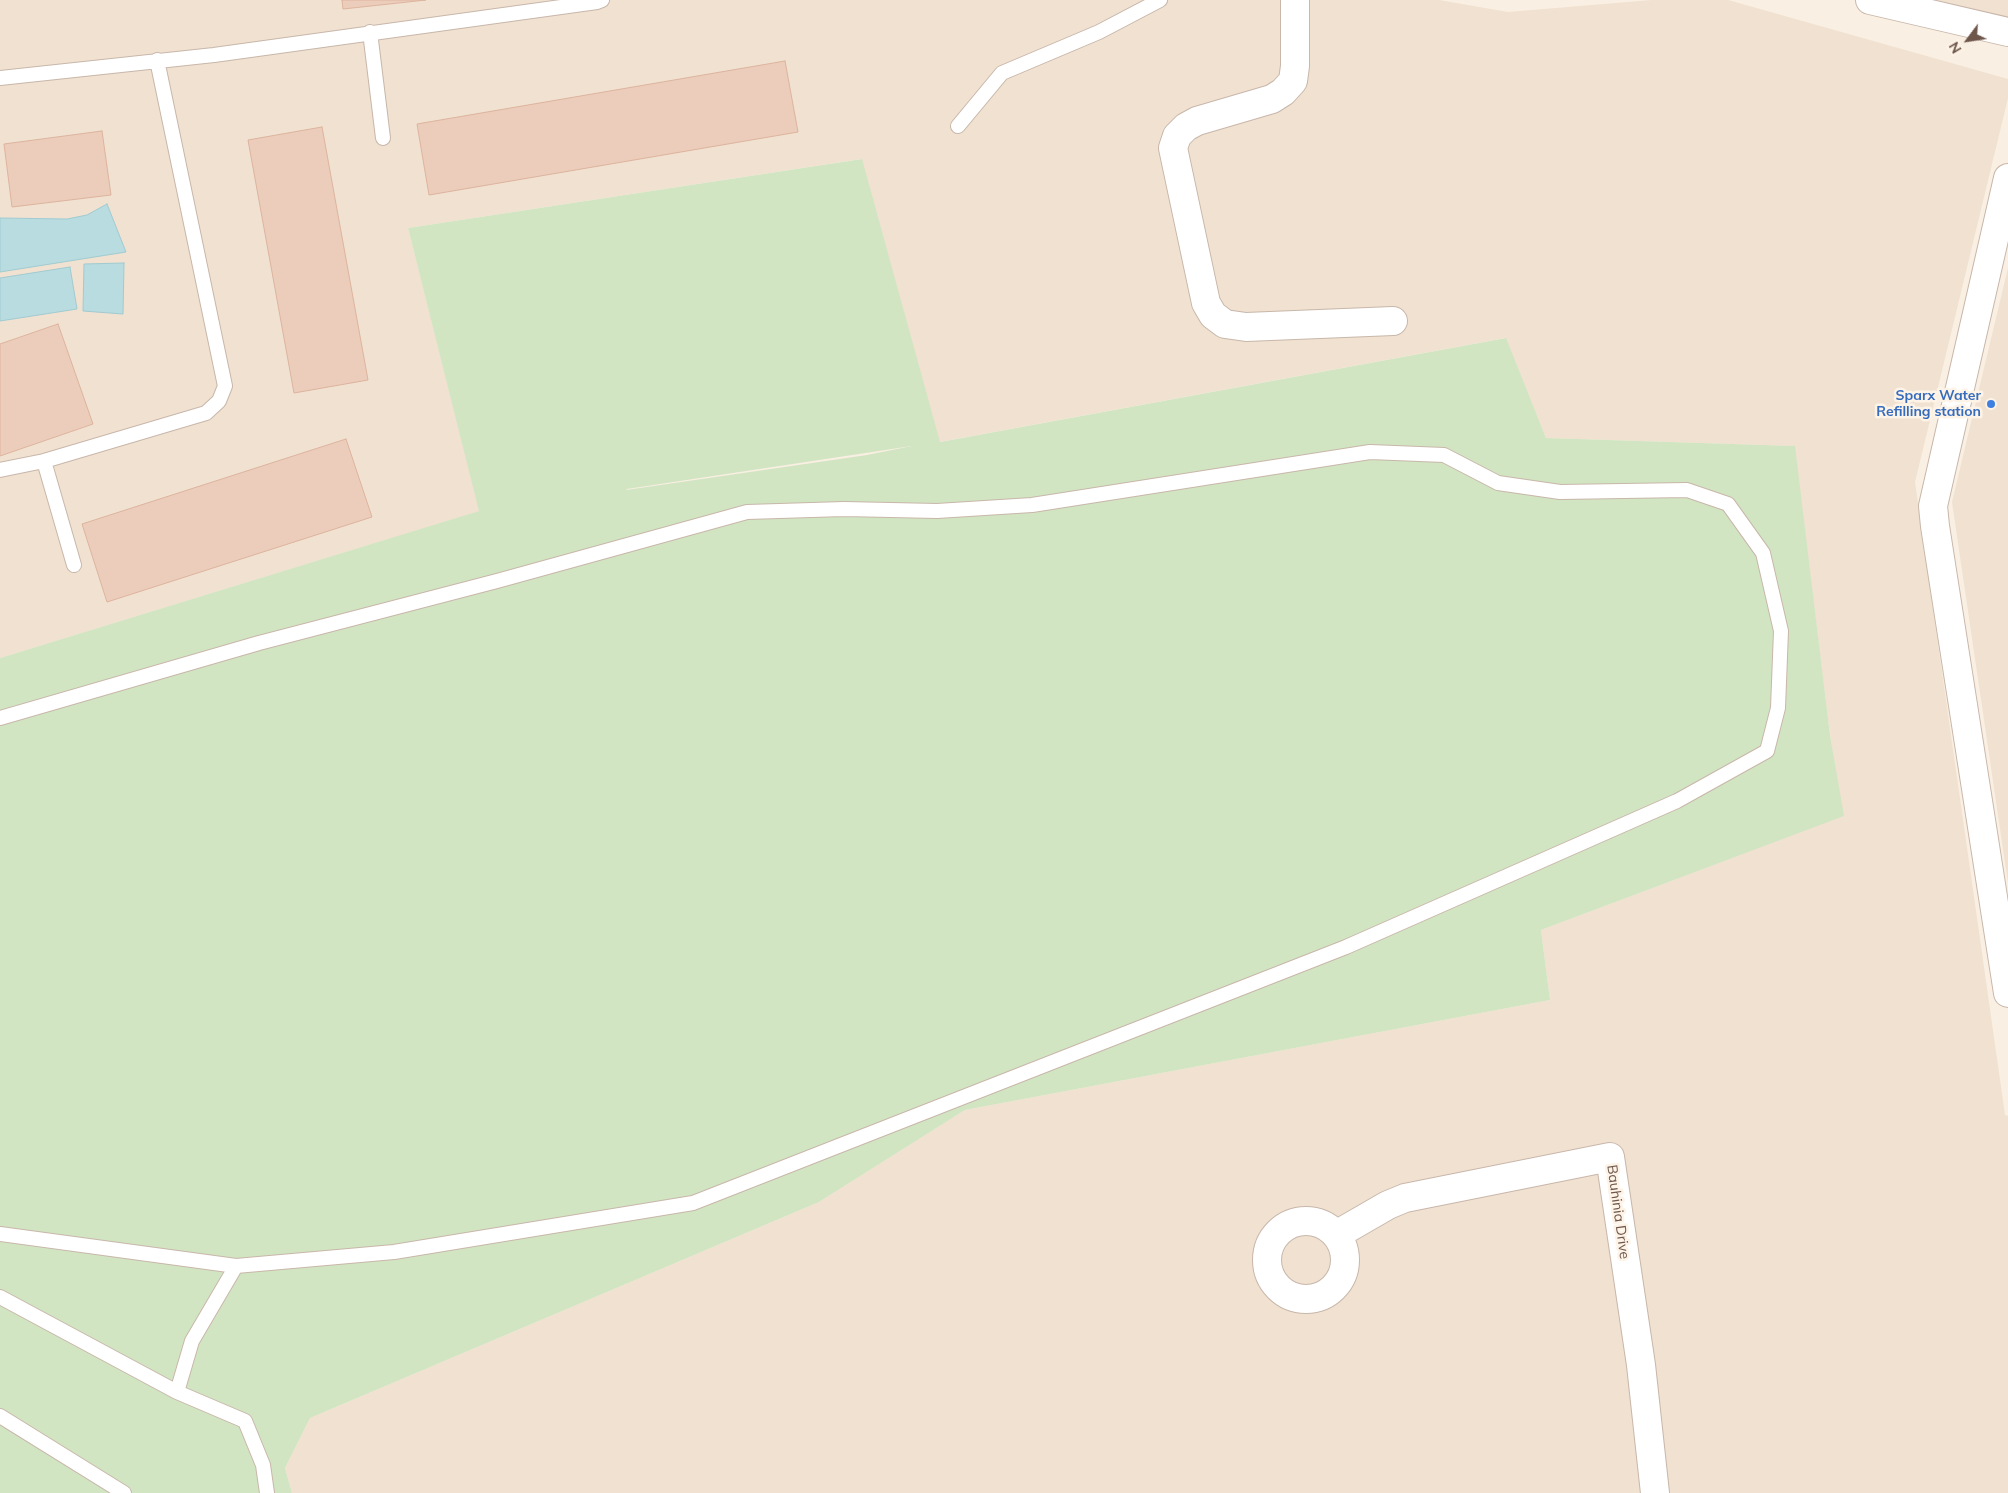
<!DOCTYPE html>
<style>
body{margin:0}
#map{position:relative;width:2008px;height:1493px;overflow:hidden;background:#f9efe2;font-family:Mulish,sans-serif}
canvas{display:block}
.north{position:absolute;left:1943px;top:15px;width:50px;height:50px;-webkit-text-stroke:4px #fdf3e7;paint-order:stroke;rotate:239deg;font-size:14px;font-weight:700;line-height:20px;text-align:center;color:#6e564b}
.north::after{content:'';display:block;margin:auto;width:18px;height:22px;background:#6e564b;clip-path:polygon(50% 0,100% 100%,50% 72%,0 100%)}
</style>
<div id="map">
<canvas width="2008" height="1493"></canvas>
<div class="north">N</div>
</div>
<script>
const ctx = document.querySelector('canvas').getContext('2d');
ctx.lineJoin = 'round';
function paint(path, color) { ctx.fillStyle = color; ctx.fill(path, 'evenodd'); }
const poly = rows => new Path2D(rows.map(r => 'M' + r).join(''));
function stroke(path, color, width, dash) { ctx.strokeStyle = color; ctx.lineWidth = width; ctx.lineCap = dash ? 'butt' : 'round'; ctx.setLineDash(dash || []); ctx.stroke(path); }
function write(font, color, halo, rows, align = 'center') {
  ctx.font = font + ' Mulish,sans-serif'; ctx.lineWidth = 5; ctx.setLineDash([]); ctx.textBaseline = 'middle'; ctx.strokeStyle = halo; ctx.fillStyle = color; for (const [text, x, y, turn = 0] of rows) {
    ctx.save(); ctx.translate(x, y); ctx.rotate((+turn || 0) * Math.PI / 180); ctx.textAlign = isNaN(turn) ? turn : align; if (halo) ctx.strokeText(text, 0, 0); ctx.fillText(text, 0, 0); ctx.restore();
  }
}
paint(poly([
 [0,0,1439,0,1508,12,1652,0,1728,0,2008,79,2008,98,1915,482,2005,1115,2008,1116,2008,1493,292,1493,285,1468,310,1418,819,1202,965,1110,1550,1000,1541,930,1843,816,1830,735,1794,446,1546,438,1505,338,939,442,861,159,408,228,480,511,0,658],
 [1912,0,2008,0,2008,20],
 [2008,268,2008,883,1952,502]
]), '#f0e1d1');
paint(poly([
 [862,159,940,442,1506,338,1546,438,1795,446,1830,735,1844,816,1541,930,1550,1000,965,1110,819,1202,310,1418,285,1468,292,1493,0,1493,0,658,479,511,408,228],
 [912,446,867,455,626,490,627,489]
]), '#d2e5c2');
const water = poly([
 [107,204,126,252,0,272,0,218,67,219,87,215,107,204],
 [124,263,123,314,83,311,84,264,124,263],
 [70,267,77,309,0,321,0,278,70,267]
]);
paint(water, '#b9dce0');
stroke(water, '#a0cbd1', 1);
const building = poly([
 [342,0,426,0,343,9,342,0],
 [785,61,798,132,429,195,417,124,785,61],
 [322,127,368,380,294,393,248,140,322,127],
 [102,131,111,195,12,207,4,144,102,131],
 [58,324,93,424,0,456,0,344,58,324],
 [346,439,372,517,107,602,82,524,346,439]
]);
paint(building, '#eccdbc');
stroke(building, '#ddb49e', 1);
const lane = poly([
 [370,32,383,138],
 [0,78,214,55,597,2,602,0],
 [958,126,1002,73,1099,32,1160,0],
 [44,461,74,565],
 [0,470,44,461,206,413,219,401,225,386,157,60],
 [0,718,259,643,497,581,747,512,844,509,937,511,1032,505,1370,452,1444,455,1498,483,1560,492,1687,490,1728,504,1763,553,1781,631,1778,708,1767,751,1677,801,1346,947,693,1203,394,1252,236,1266,0,1234],
 [0,1297,177,1392,192,1341,236,1266],
 [177,1392,245,1421,263,1465,267,1493],
 [0,1416,124,1493]
]);
const street = poly([
 [1295,0,1295,66,1293,81,1283,92,1272,99,1197,121,1186,127,1177,136,1173,148,1206,303,1213,315,1225,324,1246,327,1393,321],
 [1870,0,2008,32],
 [2008,178,1933,506,1935,526,2008,993],
 '1267 1260a39 39 0 1 1 78 0a39 39 0 1 1-78 0Z',
 [1336,1235,1388,1205,1405,1198,1610,1157,1641,1365,1655,1493]
]);
stroke(lane, '#c8b7aa', 16);
stroke(street, '#c8b7aa', 30);
stroke(lane, '#fff', 14);
stroke(street, '#fff', 28);
for (const [x, y, r, color] of [
 [1991,404,5,"#3f7fe0"]
]) { const dot = new Path2D(); dot.arc(x, y, r, 0, 2 * Math.PI); ctx.fillStyle = color; ctx.fill(dot); stroke(dot, '#fdf3e7', 2); }
write('bold 14px', '#366cbe', '#fdf3e7', [
 ["Sparx Water",1981,396],
 ["Refilling station",1981,412]
], 'right');
write('14px', '#6e564b', '#fdf3e7', [
 ["Bauhinia Drive",1618,1212,82]
]);
</script>
